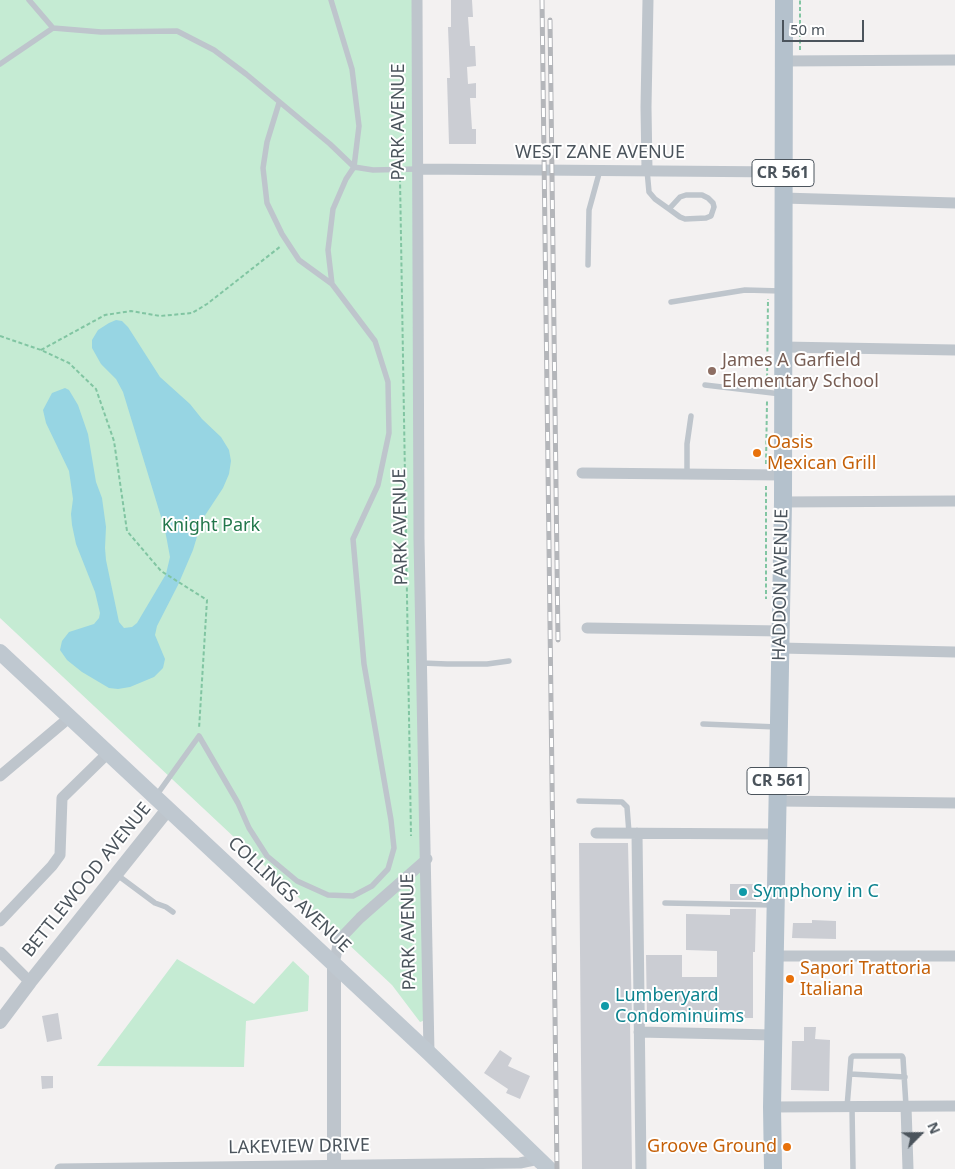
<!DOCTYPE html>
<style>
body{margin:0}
#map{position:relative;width:955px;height:1169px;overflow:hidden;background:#f3f1f1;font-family:"Noto Sans",sans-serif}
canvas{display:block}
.north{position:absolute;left:895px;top:1109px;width:50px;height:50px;-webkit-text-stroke:4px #fff;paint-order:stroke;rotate:67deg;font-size:14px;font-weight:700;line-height:20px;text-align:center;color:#4b545c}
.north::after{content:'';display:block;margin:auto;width:18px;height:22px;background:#4b545c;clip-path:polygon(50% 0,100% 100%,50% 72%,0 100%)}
.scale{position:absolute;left:782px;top:20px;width:82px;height:22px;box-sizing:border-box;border:2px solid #4b545c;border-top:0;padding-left:6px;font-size:15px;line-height:18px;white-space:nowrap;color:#4b545c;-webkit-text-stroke:4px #fff;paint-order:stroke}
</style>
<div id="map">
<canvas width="955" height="1169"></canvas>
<div class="north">N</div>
<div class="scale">50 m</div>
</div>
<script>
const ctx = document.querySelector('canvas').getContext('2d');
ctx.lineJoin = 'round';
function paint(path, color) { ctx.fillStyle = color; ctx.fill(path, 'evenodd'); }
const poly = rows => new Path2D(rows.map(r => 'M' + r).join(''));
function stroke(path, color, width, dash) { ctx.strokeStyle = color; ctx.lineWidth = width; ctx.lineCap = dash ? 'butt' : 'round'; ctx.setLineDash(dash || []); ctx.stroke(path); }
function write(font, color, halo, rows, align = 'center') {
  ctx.font = font + ' "Noto Sans",sans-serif'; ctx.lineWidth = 4; ctx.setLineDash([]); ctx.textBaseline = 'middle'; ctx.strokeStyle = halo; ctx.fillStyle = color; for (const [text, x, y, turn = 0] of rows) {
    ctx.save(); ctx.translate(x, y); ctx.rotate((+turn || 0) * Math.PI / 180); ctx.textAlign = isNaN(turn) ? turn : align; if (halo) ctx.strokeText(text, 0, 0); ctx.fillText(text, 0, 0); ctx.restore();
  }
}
paint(poly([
 [0,0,415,0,428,1019,420,1022,392,985,0,618],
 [177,959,254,1004,293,961,309,976,308,1011,246,1021,244,1067,97,1066]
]), '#c5ebd3');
paint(poly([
 [116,320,122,321,128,327,160,377,190,404,202,419,221,437,229,450,231,461,229,474,223,488,202,520,193,550,178,585,157,626,155,635,165,659,163,668,154,677,130,687,118,689,109,688,82,672,67,660,60,650,62,641,69,632,94,624,99,618,100,613,95,592,76,544,72,525,71,514,73,499,69,471,46,423,43,410,52,393,65,388,69,390,78,405,88,434,96,482,102,498,106,527,105,548,106,560,119,622,124,628,132,627,137,623,166,574,170,557,165,530,123,392,116,379,101,364,92,348,92,340,98,330,109,323]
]), '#97d5e3');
paint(poly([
 [451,0,472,0,473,17,468,17,470,46,475,46,476,66,467,67,468,84,476,83,476,98,470,98,472,129,476,129,476,144,449,144,447,78,450,78,448,27,451,27],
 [579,843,628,843,632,1018,630,1018,632,1169,582,1169],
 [730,884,756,884,756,900,730,900],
 [730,909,756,909,755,952,753,952,753,1018,647,1018,646,955,682,955,682,977,717,977,717,951,686,950,686,914,730,915],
 [812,920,836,921,836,939,792,938,793,923,812,923],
 [58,1013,62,1039,47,1042,42,1016],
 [804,1027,816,1027,815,1039,830,1040,829,1091,791,1090,792,1041,804,1041],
 [500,1050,512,1058,508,1066,530,1076,520,1099,506,1093,508,1089,484,1073],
 [41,1076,53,1076,53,1088,42,1089]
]), '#cbcdd3');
stroke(poly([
 [800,50,800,0],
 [400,178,411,836],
 [0,336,41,350,69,363,96,389,114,441,127,531,161,571,207,600,199,729],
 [41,350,105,315,131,311,160,316,192,313,207,304,281,246],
 [767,384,768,299],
 [766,464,767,401],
 [766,486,766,599]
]), '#81c5a2', 2, [4, 2.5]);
stroke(poly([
 [29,0,53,28,101,32,177,31,214,50,246,74,330,144,354,167,373,170,418,169],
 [0,64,53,28],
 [279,103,267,142,263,168,267,203,282,234,299,260,332,284],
 [647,170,649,192,655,199,669,209,680,217,685,219,706,218,711,216,714,207,713,203,708,198,702,195,686,195,680,197,669,209],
 [588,265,589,210,600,170],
 [671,302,745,290,781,291],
 [705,385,781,394],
 [687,474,687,444,691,416],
 [422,663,447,664,487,664,509,661],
 [703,724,777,727],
 [156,796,199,736,238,803,249,828,267,856,297,881,328,895,353,896,372,886,388,869,394,848,391,820,364,664,353,539,378,485,389,433,388,382,375,341,332,284,328,250,333,209,346,179,354,167,359,126,352,69,331,0],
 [579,801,622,802,627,807,629,833],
 [116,874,155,903,166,907,173,912],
 [665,903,773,905],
 [850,1074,905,1077],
 [847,1107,851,1058,853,1056,902,1056,903,1058,906,1106],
 [852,1107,853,1169]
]), '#bec5cc', 5.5);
stroke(poly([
 [417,0,419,539,429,1053],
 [783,61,955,60],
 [418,169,783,172],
 [647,170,646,107,648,0],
 [783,198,955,203],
 [783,347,955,350],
 [582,473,782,475],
 [783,502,955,501],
 [587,628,781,631],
 [780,648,955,652],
 [0,776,70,717],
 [778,801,955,803],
 [596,833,776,834],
 [637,833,641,1169],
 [0,921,52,866,60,855,62,798,108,753],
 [0,952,30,982],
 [775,956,955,956],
 [334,964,339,940,360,918,427,859],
 [639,1032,773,1035],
 [906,1106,908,1169],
 [772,1107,955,1106],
 [60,1169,520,1163,539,1159,539,1163]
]), '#bec5cc', 11);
stroke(poly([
 [334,964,334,1169],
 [0,1022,30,982,168,809]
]), '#bec5cc', 14);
stroke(poly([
 [0,652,429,1053,549,1169]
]), '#bfc8d0', 16);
stroke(poly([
 [773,1169,772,1107,783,502,784,0]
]), '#b4c1cc', 18);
const rail = poly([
 [542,0,557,1169],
 [550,20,558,640]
]);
stroke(rail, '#b4b6ba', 5);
stroke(rail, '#fff', 3, [9]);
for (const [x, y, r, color] of [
 [712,371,5,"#8d6e63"],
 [757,453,5,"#e8710a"],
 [743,892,5,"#0f9aa8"],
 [790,979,5,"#e8710a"],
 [605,1006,5,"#0f9aa8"],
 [787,1147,5,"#e8710a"]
]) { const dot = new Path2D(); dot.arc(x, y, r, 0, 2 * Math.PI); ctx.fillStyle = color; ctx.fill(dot); stroke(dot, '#fff', 2); }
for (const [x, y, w] of [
 [783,173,62],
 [778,781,62]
]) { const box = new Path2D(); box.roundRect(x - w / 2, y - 13.5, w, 27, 4); ctx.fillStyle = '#fff'; ctx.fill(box); stroke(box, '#4b545c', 1); }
write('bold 16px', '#4b545c', null, [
 ["CR 561",783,173],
 ["CR 561",778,781]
]);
write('18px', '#4b545c', '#fff', [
 ["PARK AVENUE",399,122,-90],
 ["WEST ZANE AVENUE",600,153],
 ["PARK AVENUE",401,527,-91],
 ["HADDON AVENUE",781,585,-89],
 ["BETTLEWOOD AVENUE",87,880,-51],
 ["COLLINGS AVENUE",289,895,43],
 ["PARK AVENUE",409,932,-91],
 ["LAKEVIEW DRIVE",299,1147,-1]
]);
write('18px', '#785e54', '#fff', [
 ["James A Garfield",722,361],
 ["Elementary School",722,382]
], 'left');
write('18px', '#c56008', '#fff', [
 ["Oasis",767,443],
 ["Mexican Grill",767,464],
 ["Sapori Trattoria",800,969],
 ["Italiana",800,990],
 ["Groove Ground",777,1147,"right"]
], 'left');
write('18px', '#22774b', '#fff', [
 ["Knight Park",211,526]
]);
write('18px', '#0d838f', '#fff', [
 ["Symphony in C",753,892],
 ["Lumberyard",615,996],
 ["Condominuims",615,1017]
], 'left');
</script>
